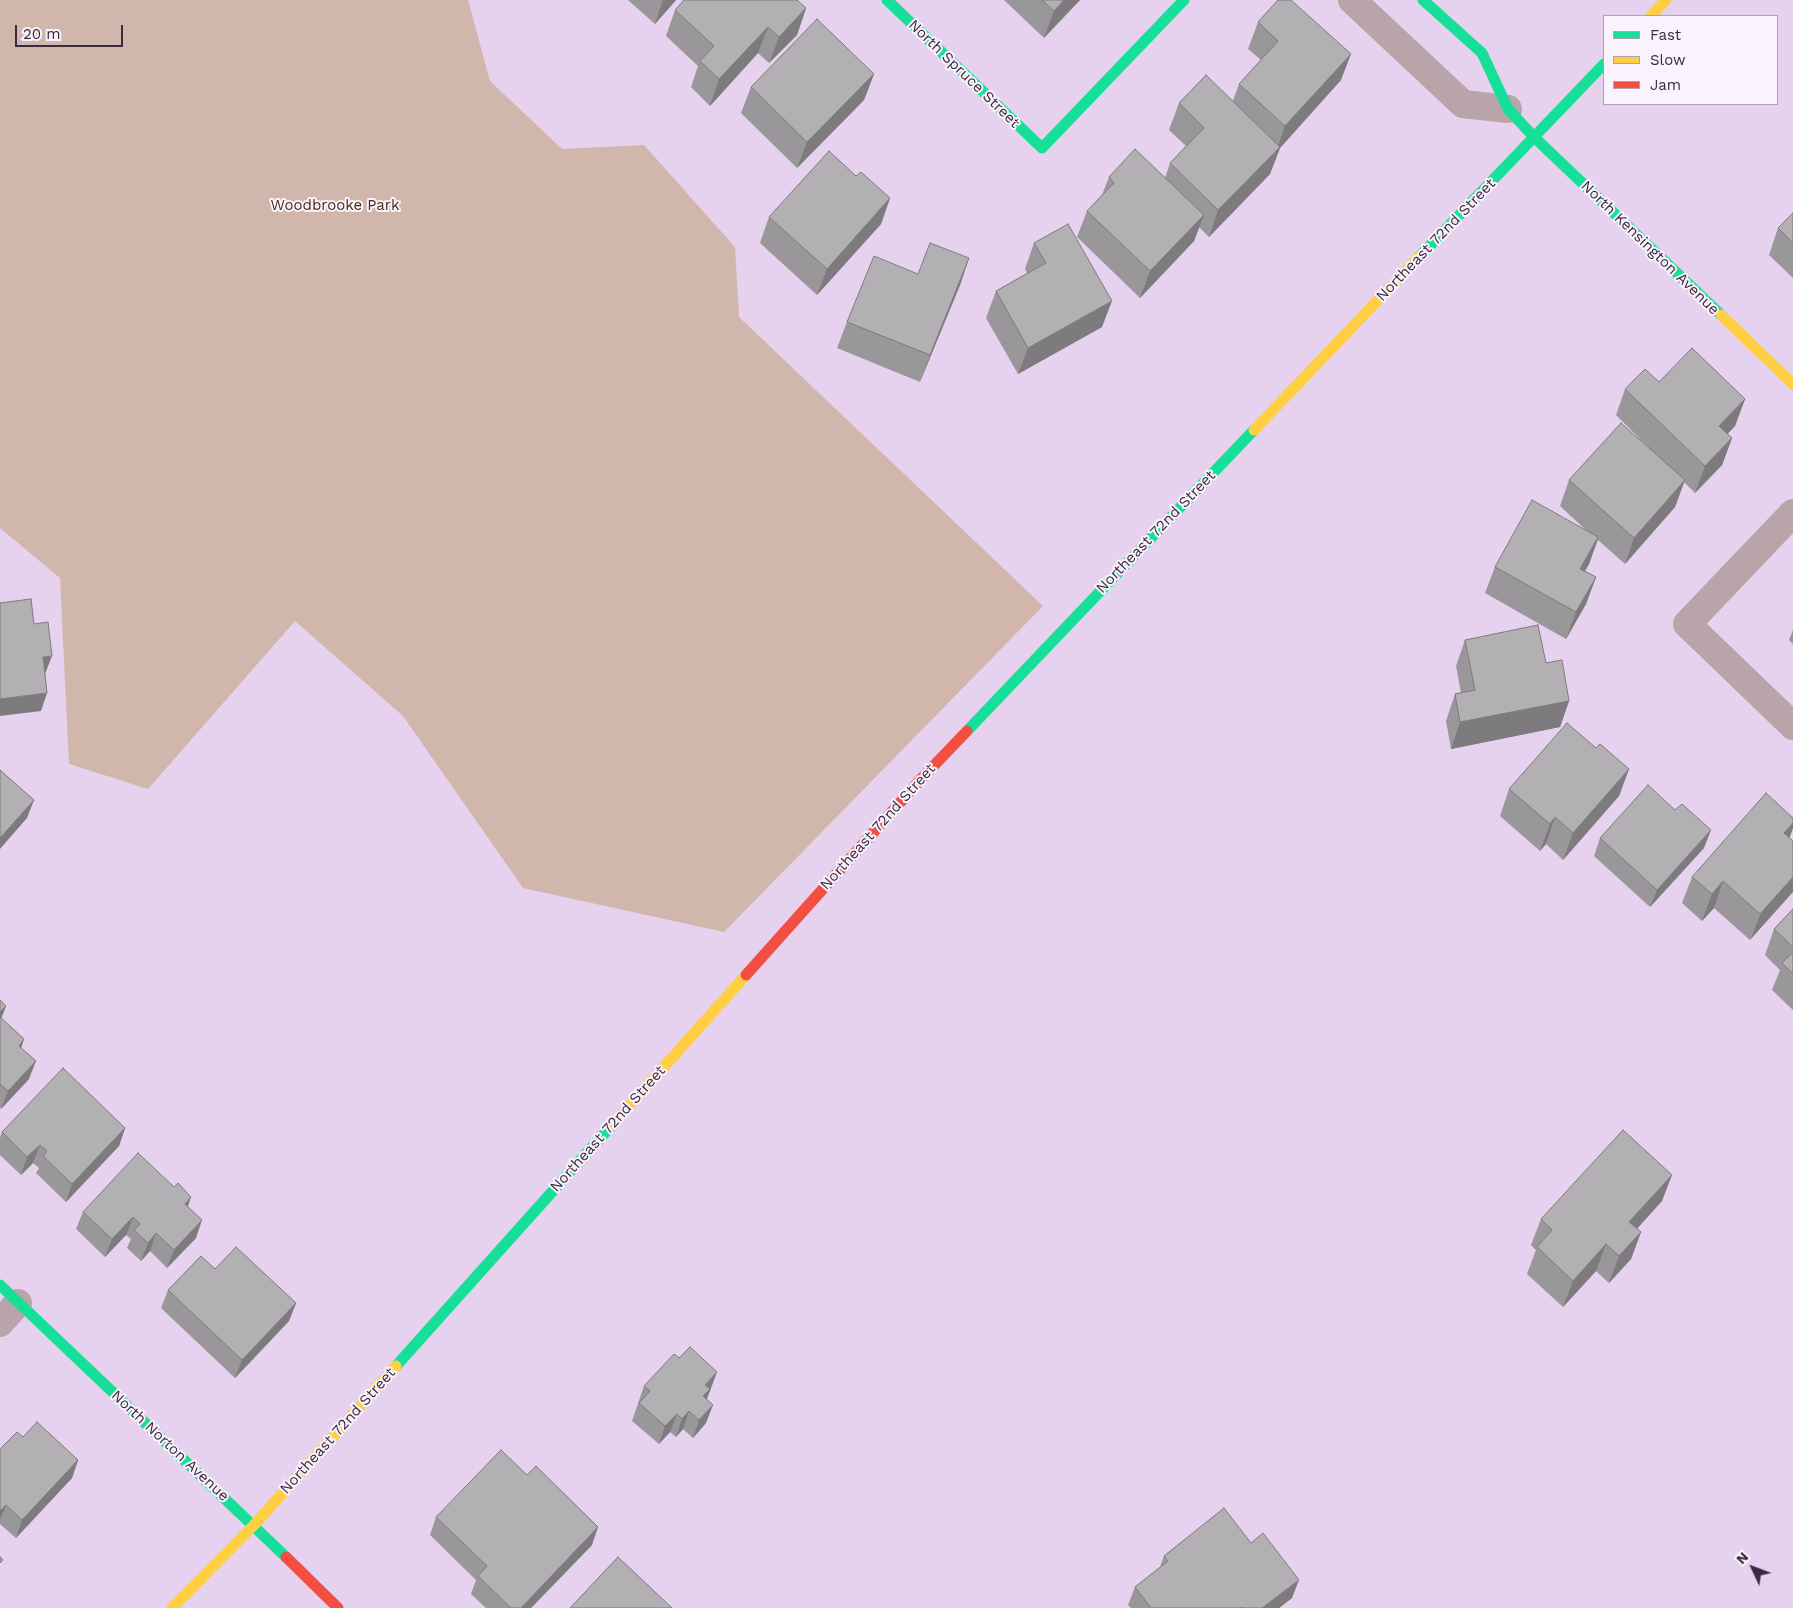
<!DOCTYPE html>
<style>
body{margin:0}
#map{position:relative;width:1793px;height:1608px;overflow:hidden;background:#e6d1ee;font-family:"Work Sans",sans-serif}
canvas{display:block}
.legend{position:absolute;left:1603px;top:15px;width:175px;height:90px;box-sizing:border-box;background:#faf2fd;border:1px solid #ada2b1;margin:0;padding:6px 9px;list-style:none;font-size:15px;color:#392a3f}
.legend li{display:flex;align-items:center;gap:10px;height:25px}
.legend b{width:25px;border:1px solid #ada2b1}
.north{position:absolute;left:1728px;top:1543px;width:50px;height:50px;-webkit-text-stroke:4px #faf2fd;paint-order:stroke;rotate:313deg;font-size:14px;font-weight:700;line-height:20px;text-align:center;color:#392a3f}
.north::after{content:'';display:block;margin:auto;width:18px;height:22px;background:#392a3f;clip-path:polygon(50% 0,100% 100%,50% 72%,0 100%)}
.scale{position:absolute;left:15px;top:25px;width:108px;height:22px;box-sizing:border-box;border:2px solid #392a3f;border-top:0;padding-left:6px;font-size:15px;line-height:18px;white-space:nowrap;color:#392a3f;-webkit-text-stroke:4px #faf2fd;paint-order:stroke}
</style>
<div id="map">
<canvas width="1793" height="1608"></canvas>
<ul class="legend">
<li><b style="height:6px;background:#16e098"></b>Fast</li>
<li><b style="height:6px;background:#ffcf43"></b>Slow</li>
<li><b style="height:6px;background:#f24e42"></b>Jam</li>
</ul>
<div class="north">N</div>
<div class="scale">20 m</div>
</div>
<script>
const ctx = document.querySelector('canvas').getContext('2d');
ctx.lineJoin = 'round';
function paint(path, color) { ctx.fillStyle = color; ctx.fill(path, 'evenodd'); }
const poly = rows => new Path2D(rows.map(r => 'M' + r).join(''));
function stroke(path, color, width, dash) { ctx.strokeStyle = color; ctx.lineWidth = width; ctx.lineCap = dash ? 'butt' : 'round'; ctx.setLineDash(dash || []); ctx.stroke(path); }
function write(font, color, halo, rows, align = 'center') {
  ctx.font = font + ' "Work Sans",sans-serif'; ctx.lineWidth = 4; ctx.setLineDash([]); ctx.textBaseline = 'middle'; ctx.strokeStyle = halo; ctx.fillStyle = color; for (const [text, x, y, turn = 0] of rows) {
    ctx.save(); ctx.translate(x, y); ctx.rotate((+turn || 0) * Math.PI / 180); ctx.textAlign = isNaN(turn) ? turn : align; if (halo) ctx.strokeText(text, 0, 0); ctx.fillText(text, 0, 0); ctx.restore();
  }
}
paint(poly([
 [0,0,468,0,490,81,562,149,644,145,735,247,739,317,1043,606,724,932,523,888,403,716,295,621,148,789,69,764,60,578,0,528]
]), '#d1b6ab');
stroke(poly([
 [1352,0,1463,104,1508,109],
 [1793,513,1687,624,1793,726],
 [0,1323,18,1303]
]), '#b8a4a9', 28);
stroke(poly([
 [887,0,1042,148,1184,0],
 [1423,0,1482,53,1508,109,1534,137,1721,315],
 [1419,257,1604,64],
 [967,731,1254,430],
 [0,1285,286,1557],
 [396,1366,612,1125]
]), '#16e098', 11);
stroke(poly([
 [1651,16,1666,0],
 [1721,315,1793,384],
 [1254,430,1419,257],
 [612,1125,746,975],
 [172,1608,254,1525,396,1366]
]), '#ffcf43', 11);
stroke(poly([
 [746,975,922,778,967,731],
 [286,1557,338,1608]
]), '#f24e42', 11);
paint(poly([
 [628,0,676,0,655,24],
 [1004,0,1080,0,1044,38],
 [806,8,797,35,769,63,758,53,710,106,691,87,698,66,666,36,675,10],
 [1258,22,1341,80,1280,148,1270,174,1209,237,1199,227,1194,241,1140,298,1077,237,1087,211,1102,195,1109,177,1165,178,1170,163,1186,146,1169,130,1179,103,1233,101,1239,84,1261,60,1248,49],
 [874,74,864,100,797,168,741,113,751,87],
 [856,176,890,198,881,224,817,295,760,243,769,217],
 [1793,213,1793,278,1769,255,1778,228],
 [1034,243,1102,327,1018,374,986,318,996,291,1027,273,1025,269],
 [969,258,960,285,920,382,837,348,847,322,918,274],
 [1659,382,1745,399,1735,426,1727,434,1732,438,1722,465,1695,493,1684,482,1675,507,1625,564,1598,540,1589,564,1585,571,1596,577,1586,604,1566,639,1485,593,1495,567,1588,532,1560,506,1569,480,1649,448,1616,415,1625,389],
 [1793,630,1793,644,1789,640],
 [1465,640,1546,663,1569,701,1560,727,1451,749,1446,721,1455,694,1461,693,1456,666],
 [1596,748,1629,769,1619,796,1563,860,1546,844,1540,851,1500,816,1509,789],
 [1675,810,1704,848,1650,907,1594,856,1600,838],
 [1793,818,1793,828,1750,940,1714,908,1702,921,1682,903,1692,877],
 [1793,909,1793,1010,1772,990,1780,970,1765,955,1774,929],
 [0,1000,6,1006,1,1018,24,1039,21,1048,29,1079,1,1109,0,1108],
 [125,1128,119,1146,66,1202,36,1173,39,1168,33,1163,21,1175,0,1155,0,1137,2,1132],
 [1662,1201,1637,1229,1641,1232,1631,1259,1609,1283,1596,1271,1563,1307,1527,1274,1536,1250,1531,1245,1541,1219],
 [188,1206,196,1238,167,1268,150,1251,141,1261,127,1248,131,1239,126,1235,105,1257,76,1229,83,1212],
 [215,1269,296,1303,289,1321,235,1378,161,1308,168,1290],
 [644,1386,711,1390,709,1392,706,1399,706,1423,693,1438,683,1429,676,1437,670,1432,659,1444,632,1421],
 [23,1437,78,1460,72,1478,16,1538,0,1524,0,1449],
 [436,1517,592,1545,531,1608,486,1608,471,1594,476,1580,430,1535],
 [1164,1556,1292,1598,1279,1608,1131,1608,1128,1605,1135,1587,1160,1567]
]), '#999799');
paint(poly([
 [663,0,676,0,655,24],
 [1064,0,1080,0,1044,38,1054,11],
 [806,8,797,35,769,63,779,37],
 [768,27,758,53,710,106,719,79],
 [1351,54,1341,80,1280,148,1270,174,1209,237,1218,210,1276,152,1285,126],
 [874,74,864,100,797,168,807,142],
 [890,198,881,224,817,295,827,269],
 [1204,215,1194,241,1140,298,1150,271],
 [969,258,960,285,920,382,930,355],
 [1112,301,1102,327,1018,374,1028,348],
 [1745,399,1735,426,1710,453,1719,426],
 [1732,438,1722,465,1695,493,1705,466],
 [1685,480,1675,507,1625,564,1634,538],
 [1598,537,1589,564,1571,595,1580,569],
 [1596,577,1586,604,1566,639,1576,612],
 [52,656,45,674,43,657],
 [47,693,41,711,0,716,0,699],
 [1569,701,1560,727,1451,749,1460,722],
 [1629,769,1619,796,1563,860,1573,833],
 [34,800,27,818,0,849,0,838],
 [1555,817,1546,844,1540,851,1550,824],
 [1793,823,1793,828,1786,847,1784,833],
 [1711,830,1704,848,1650,907,1657,890],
 [1793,877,1793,892,1750,940,1760,914],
 [1723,881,1714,908,1702,921,1712,894],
 [6,1006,0,1022,0,1012],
 [24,1039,18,1057,19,1046],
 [36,1061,29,1079,1,1109,8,1091],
 [125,1128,119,1146,66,1202,72,1184],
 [40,1145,33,1163,21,1175,27,1157],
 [1672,1175,1662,1201,1619,1248,1629,1222],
 [191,1197,185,1215,185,1204],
 [133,1217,126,1235,105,1257,112,1239],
 [202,1220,196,1238,167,1268,174,1250],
 [1641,1232,1631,1259,1609,1283,1619,1256],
 [156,1233,150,1251,141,1261,148,1243],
 [1606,1244,1596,1271,1563,1307,1573,1281],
 [296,1303,289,1321,235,1378,242,1360],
 [717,1372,704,1407,697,1414,705,1385],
 [713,1405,706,1423,693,1438,699,1420],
 [689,1411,683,1429,676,1437,682,1419],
 [677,1414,670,1432,659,1444,665,1426],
 [78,1460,72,1478,16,1538,22,1520],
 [6,1505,0,1520,0,1511],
 [598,1527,592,1545,531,1608,521,1608],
 [1299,1580,1292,1598,1279,1608,1262,1608]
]), '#7d7b7d');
const building = poly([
 [684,0,797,0,806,8,779,37,768,27,719,79,700,61,714,46,675,10,684,0],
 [1042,0,1064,0,1054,11,1042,0],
 [1278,0,1291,0,1351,54,1285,126,1239,84,1278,41,1258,22,1278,0],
 [817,19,874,74,807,142,751,87,817,19],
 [1206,75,1280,147,1218,210,1170,163,1204,128,1179,103,1206,75],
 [1135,149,1204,215,1150,271,1087,211,1114,183,1109,177,1135,149],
 [829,151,856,176,861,172,890,198,827,269,769,217,829,151],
 [1793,213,1793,243,1778,228,1793,213],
 [1068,224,1112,301,1028,348,996,291,1046,263,1034,243,1068,224],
 [930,243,969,258,930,355,847,322,874,256,918,274,930,243],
 [1692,348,1745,399,1719,426,1732,438,1705,466,1625,389,1645,369,1659,382,1692,348],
 [1621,423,1685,480,1634,538,1569,480,1621,423],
 [1532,500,1598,537,1580,569,1596,577,1576,612,1495,567,1532,500],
 [31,599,34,624,48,622,52,656,43,657,47,693,0,699,0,603,31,599],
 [1538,625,1546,663,1562,660,1569,701,1460,722,1455,694,1475,690,1465,640,1538,625],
 [1567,723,1596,748,1600,744,1629,769,1573,833,1555,817,1550,824,1509,789,1567,723],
 [0,770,34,800,0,838,0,770],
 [1648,785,1675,810,1682,804,1711,830,1657,890,1600,838,1648,785],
 [1766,793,1793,818,1793,823,1784,833,1793,841,1793,877,1760,914,1723,881,1712,894,1692,877,1766,793],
 [1793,909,1793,947,1774,929,1793,909],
 [1793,952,1793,974,1782,963,1793,952],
 [0,1000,6,1006,0,1012,0,1000],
 [0,1017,24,1039,19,1046,36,1061,8,1091,0,1084,0,1017],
 [63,1068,125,1128,72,1184,43,1156,47,1151,40,1145,27,1157,2,1132,63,1068],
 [1623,1130,1672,1175,1629,1222,1641,1232,1619,1256,1606,1244,1573,1281,1537,1247,1552,1230,1541,1219,1623,1130],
 [138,1153,174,1187,178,1183,191,1197,185,1204,202,1220,174,1250,156,1233,148,1243,134,1230,140,1224,133,1217,112,1239,83,1212,138,1153],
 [236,1247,296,1303,242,1360,168,1290,201,1256,215,1269,236,1247],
 [690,1347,717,1372,705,1385,710,1389,703,1396,713,1405,699,1420,689,1411,682,1419,677,1414,665,1426,639,1403,650,1391,644,1386,674,1354,679,1358,690,1347],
 [37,1422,78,1460,22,1520,6,1505,0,1511,0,1449,17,1432,23,1437,37,1422],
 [501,1450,527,1475,536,1466,598,1527,521,1608,511,1608,478,1576,487,1566,436,1517,501,1450],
 [1224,1508,1251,1543,1263,1533,1299,1580,1262,1608,1243,1608,1242,1607,1241,1608,1151,1608,1135,1587,1168,1561,1164,1556,1224,1508],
 [0,1557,3,1560,0,1563,0,1557],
 [618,1557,672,1608,570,1608,618,1557]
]);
paint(building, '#b2b0b2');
stroke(building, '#7d7b7d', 1);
write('15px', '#392a3f', '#faf2fd', [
 ["North Spruce Street",964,74,44],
 ["Northeast 72nd Street",1436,240,-46],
 ["North Kensington Avenue",1650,248,44],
 ["Northeast 72nd Street",1156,532,-46],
 ["Northeast 72nd Street",878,827,-48],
 ["Northeast 72nd Street",608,1129,-48],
 ["Northeast 72nd Street",338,1431,-48],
 ["North Norton Avenue",170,1446,43]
]);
write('15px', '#412f13', '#faf2fd', [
 ["Woodbrooke Park",335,206]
]);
</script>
